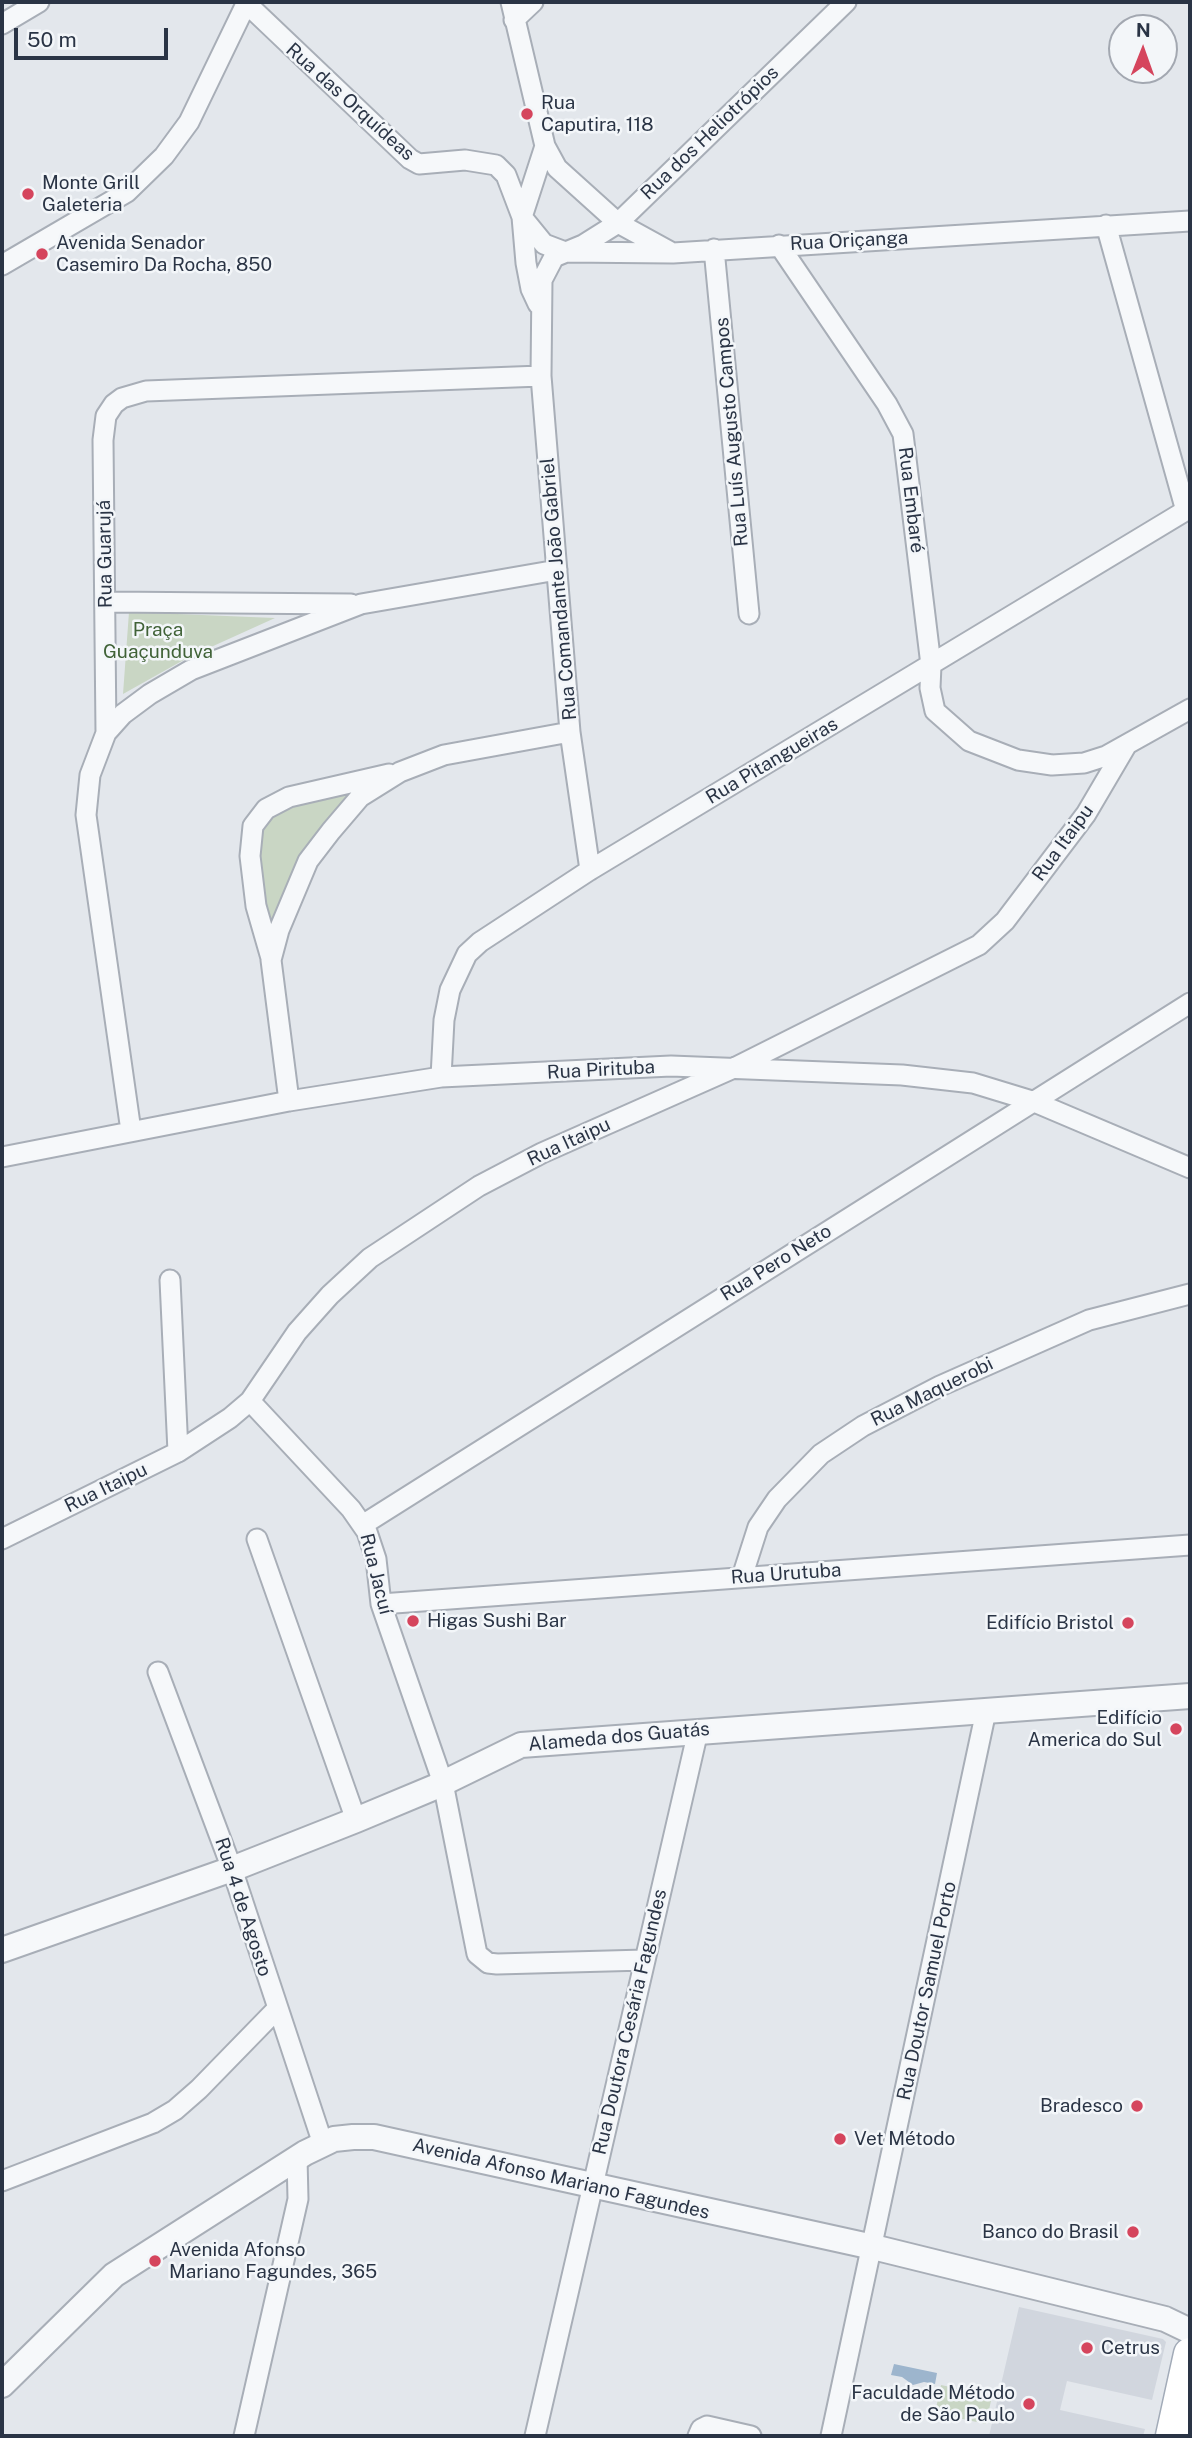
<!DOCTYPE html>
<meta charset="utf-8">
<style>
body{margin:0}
#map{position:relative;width:1192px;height:2438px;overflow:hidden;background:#e3e7ec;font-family:"Public Sans",sans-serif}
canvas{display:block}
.frame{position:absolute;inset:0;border:4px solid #2a3445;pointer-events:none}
.north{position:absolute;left:1108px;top:14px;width:70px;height:70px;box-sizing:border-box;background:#f3f6f9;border:2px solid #a3a8b1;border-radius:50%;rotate:1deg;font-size:19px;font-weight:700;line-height:28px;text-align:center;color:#2a3445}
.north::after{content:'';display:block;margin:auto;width:24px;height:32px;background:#d5455d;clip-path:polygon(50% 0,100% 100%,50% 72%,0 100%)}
.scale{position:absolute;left:14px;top:28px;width:154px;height:32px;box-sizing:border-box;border:4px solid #2a3445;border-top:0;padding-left:9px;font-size:21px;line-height:24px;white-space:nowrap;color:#2a3445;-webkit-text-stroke:5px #f3f6f9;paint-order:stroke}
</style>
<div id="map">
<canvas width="1192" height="2438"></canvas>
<div class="frame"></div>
<div class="north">N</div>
<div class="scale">50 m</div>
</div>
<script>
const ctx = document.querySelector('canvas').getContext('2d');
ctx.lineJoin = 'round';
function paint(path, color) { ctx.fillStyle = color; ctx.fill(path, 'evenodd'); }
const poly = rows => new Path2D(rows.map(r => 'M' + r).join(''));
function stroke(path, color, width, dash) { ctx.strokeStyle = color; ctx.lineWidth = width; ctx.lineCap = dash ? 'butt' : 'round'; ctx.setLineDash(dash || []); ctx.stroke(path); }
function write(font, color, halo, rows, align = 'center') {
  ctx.font = font + ' "Public Sans",sans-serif'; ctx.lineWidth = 5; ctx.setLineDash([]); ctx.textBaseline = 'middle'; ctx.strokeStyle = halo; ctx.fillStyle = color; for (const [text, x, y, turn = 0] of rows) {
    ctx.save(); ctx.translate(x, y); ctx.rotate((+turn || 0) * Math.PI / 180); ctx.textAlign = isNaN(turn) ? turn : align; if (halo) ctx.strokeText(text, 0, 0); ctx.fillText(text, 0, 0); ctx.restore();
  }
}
paint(poly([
 [1019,2307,1163,2339,1166,2342,1152,2400,1067,2381,1060,2410,1145,2429,1143,2436,989,2436]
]), '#d1d6de');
paint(poly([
 [129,612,275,618,189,657,123,694],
 [353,789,352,797,311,847,287,886,272,923,264,920,255,840,272,812],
 [941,2385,992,2396,986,2424,935,2413]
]), '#c9d6c4');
paint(poly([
 [894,2364,937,2373,935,2384,924,2382,913,2385,902,2377,891,2375]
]), '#9db5cd');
const minor = poly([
 [245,2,410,159,419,164,465,160,496,165,506,175,522,217,526,263,531,289,538,304],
 [511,2,545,146,557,168,618,223,669,251],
 [514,20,533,2],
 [2,24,39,2],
 [522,217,544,244,565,252,673,253,1190,221],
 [522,217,545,146],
 [1106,225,1186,511],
 [779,245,887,404,903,434,931,665,930,688,935,711,969,741,1018,760,1052,765,1084,763,1106,756,1190,709],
 [714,249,749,614],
 [2,265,127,192,164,156,189,122,247,2],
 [107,602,351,604],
 [106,733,123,714,150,694,191,670,361,604,557,570],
 [590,870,570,732,541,376,542,280,554,257,583,245,618,223,846,2],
 [271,958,256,906,250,856,253,826,266,809,289,797,389,774],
 [441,1077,444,1020,450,990,467,954,480,942,590,870,1190,508],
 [289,1101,271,960,279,930,308,861,331,831,360,797,400,772,444,755,570,732],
 [131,1131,86,815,90,775,106,733,103,440,106,416,114,404,122,398,146,391,541,376],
 [2,1157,289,1101,441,1077,671,1066,902,1075,973,1083,1032,1101,1190,1168],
 [170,1280,178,1452],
 [250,1401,351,1509,367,1532,376,1559,381,1604,443,1783,477,1954,488,1963,497,1964,645,1960],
 [364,1524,1190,1003],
 [2,1539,178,1452,230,1418,250,1401,297,1332,330,1295,370,1258,479,1186,542,1153,736,1067,979,945,1005,921,1086,814,1126,746],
 [257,1539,356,1820],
 [742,1577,758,1527,777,1499,821,1454,863,1426,940,1386,1089,1320,1190,1294],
 [381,1604,1190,1545],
 [158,1672,232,1869,323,2144],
 [2,2181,153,2123,175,2110,199,2089,276,2010],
 [244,2436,298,2199,297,2158],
 [535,2436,698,1731],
 [698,2436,701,2429,707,2426,751,2436],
 [831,2436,986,1711]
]);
const tertiary = poly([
 [2,1950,232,1869,356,1820,435,1787,521,1745,1190,1696],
 [2,2385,114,2275,305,2153,334,2139,353,2137,374,2137,873,2247,1165,2319,1190,2331]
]);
const primary = poly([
 [1172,2436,1190,2354]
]);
stroke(minor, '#a8aeb7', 23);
stroke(tertiary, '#a8aeb7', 28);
stroke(primary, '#a2abb8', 35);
stroke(minor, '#f6f8fa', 19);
stroke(tertiary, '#f6f8fa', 24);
stroke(primary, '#fff', 32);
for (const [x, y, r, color] of [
 [527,114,7,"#d5455d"],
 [28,194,7,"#d5455d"],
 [42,254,7,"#d5455d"],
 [413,1621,7,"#d5455d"],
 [1128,1623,7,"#d5455d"],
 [1176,1729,7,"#d5455d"],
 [1137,2106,7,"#d5455d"],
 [840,2139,7,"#d5455d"],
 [1133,2232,7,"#d5455d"],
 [155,2261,7,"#d5455d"],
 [1087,2348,7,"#d5455d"],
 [1029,2404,7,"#d5455d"]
]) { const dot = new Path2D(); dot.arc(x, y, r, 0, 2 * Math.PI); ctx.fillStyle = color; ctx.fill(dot); stroke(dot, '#f3f6f9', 2.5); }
write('19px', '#2a3445', '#f3f6f9', [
 ["Rua das Orquídeas",350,102,42],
 ["Rua dos Heliotrópios",710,133,-44],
 ["Rua Oriçanga",849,241,-3],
 ["Rua Luís Augusto Campos",732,432,-95],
 ["Rua Embaré",911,500,83],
 ["Rua Guarujá",105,554,-91],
 ["Rua Comandante João Gabriel",559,589,-95],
 ["Rua Pitangueiras",772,761,-31],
 ["Rua Itaipu",1063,843,-54],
 ["Rua Pirituba",601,1070,-3],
 ["Rua Itaipu",569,1142,-25],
 ["Rua Pero Neto",776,1263,-32],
 ["Rua Maquerobi",932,1392,-26],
 ["Rua Itaipu",106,1488,-26],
 ["Rua Jacuí",376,1574,76],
 ["Rua Urutuba",786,1574,-4],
 ["Alameda dos Guatás",619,1737,-5],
 ["Rua 4 de Agosto",243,1907,72],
 ["Rua Doutor Samuel Porto",927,1991,-78],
 ["Rua Doutora Cesária Fagundes",630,2022,-77],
 ["Avenida Afonso Mariano Fagundes",561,2179,13]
]);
write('19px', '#2a3445', '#f3f6f9', [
 ["Rua",541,103],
 ["Caputira, 118",541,125],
 ["Monte Grill",42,183],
 ["Galeteria",42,205],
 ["Avenida Senador",56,243],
 ["Casemiro Da Rocha, 850",56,265],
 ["Higas Sushi Bar",427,1621],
 ["Edifício Bristol",1114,1623,"right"],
 ["Edifício",1162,1718,"right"],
 ["America do Sul",1162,1740,"right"],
 ["Bradesco",1123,2106,"right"],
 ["Vet Método",854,2139],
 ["Banco do Brasil",1119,2232,"right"],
 ["Avenida Afonso",169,2250],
 ["Mariano Fagundes, 365",169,2272],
 ["Cetrus",1101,2348],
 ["Faculdade Método",1015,2393,"right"],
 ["de São Paulo",1015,2415,"right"]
], 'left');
write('19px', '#406237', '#f3f6f9', [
 ["Praça",158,630],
 ["Guaçunduva",158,652]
]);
</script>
